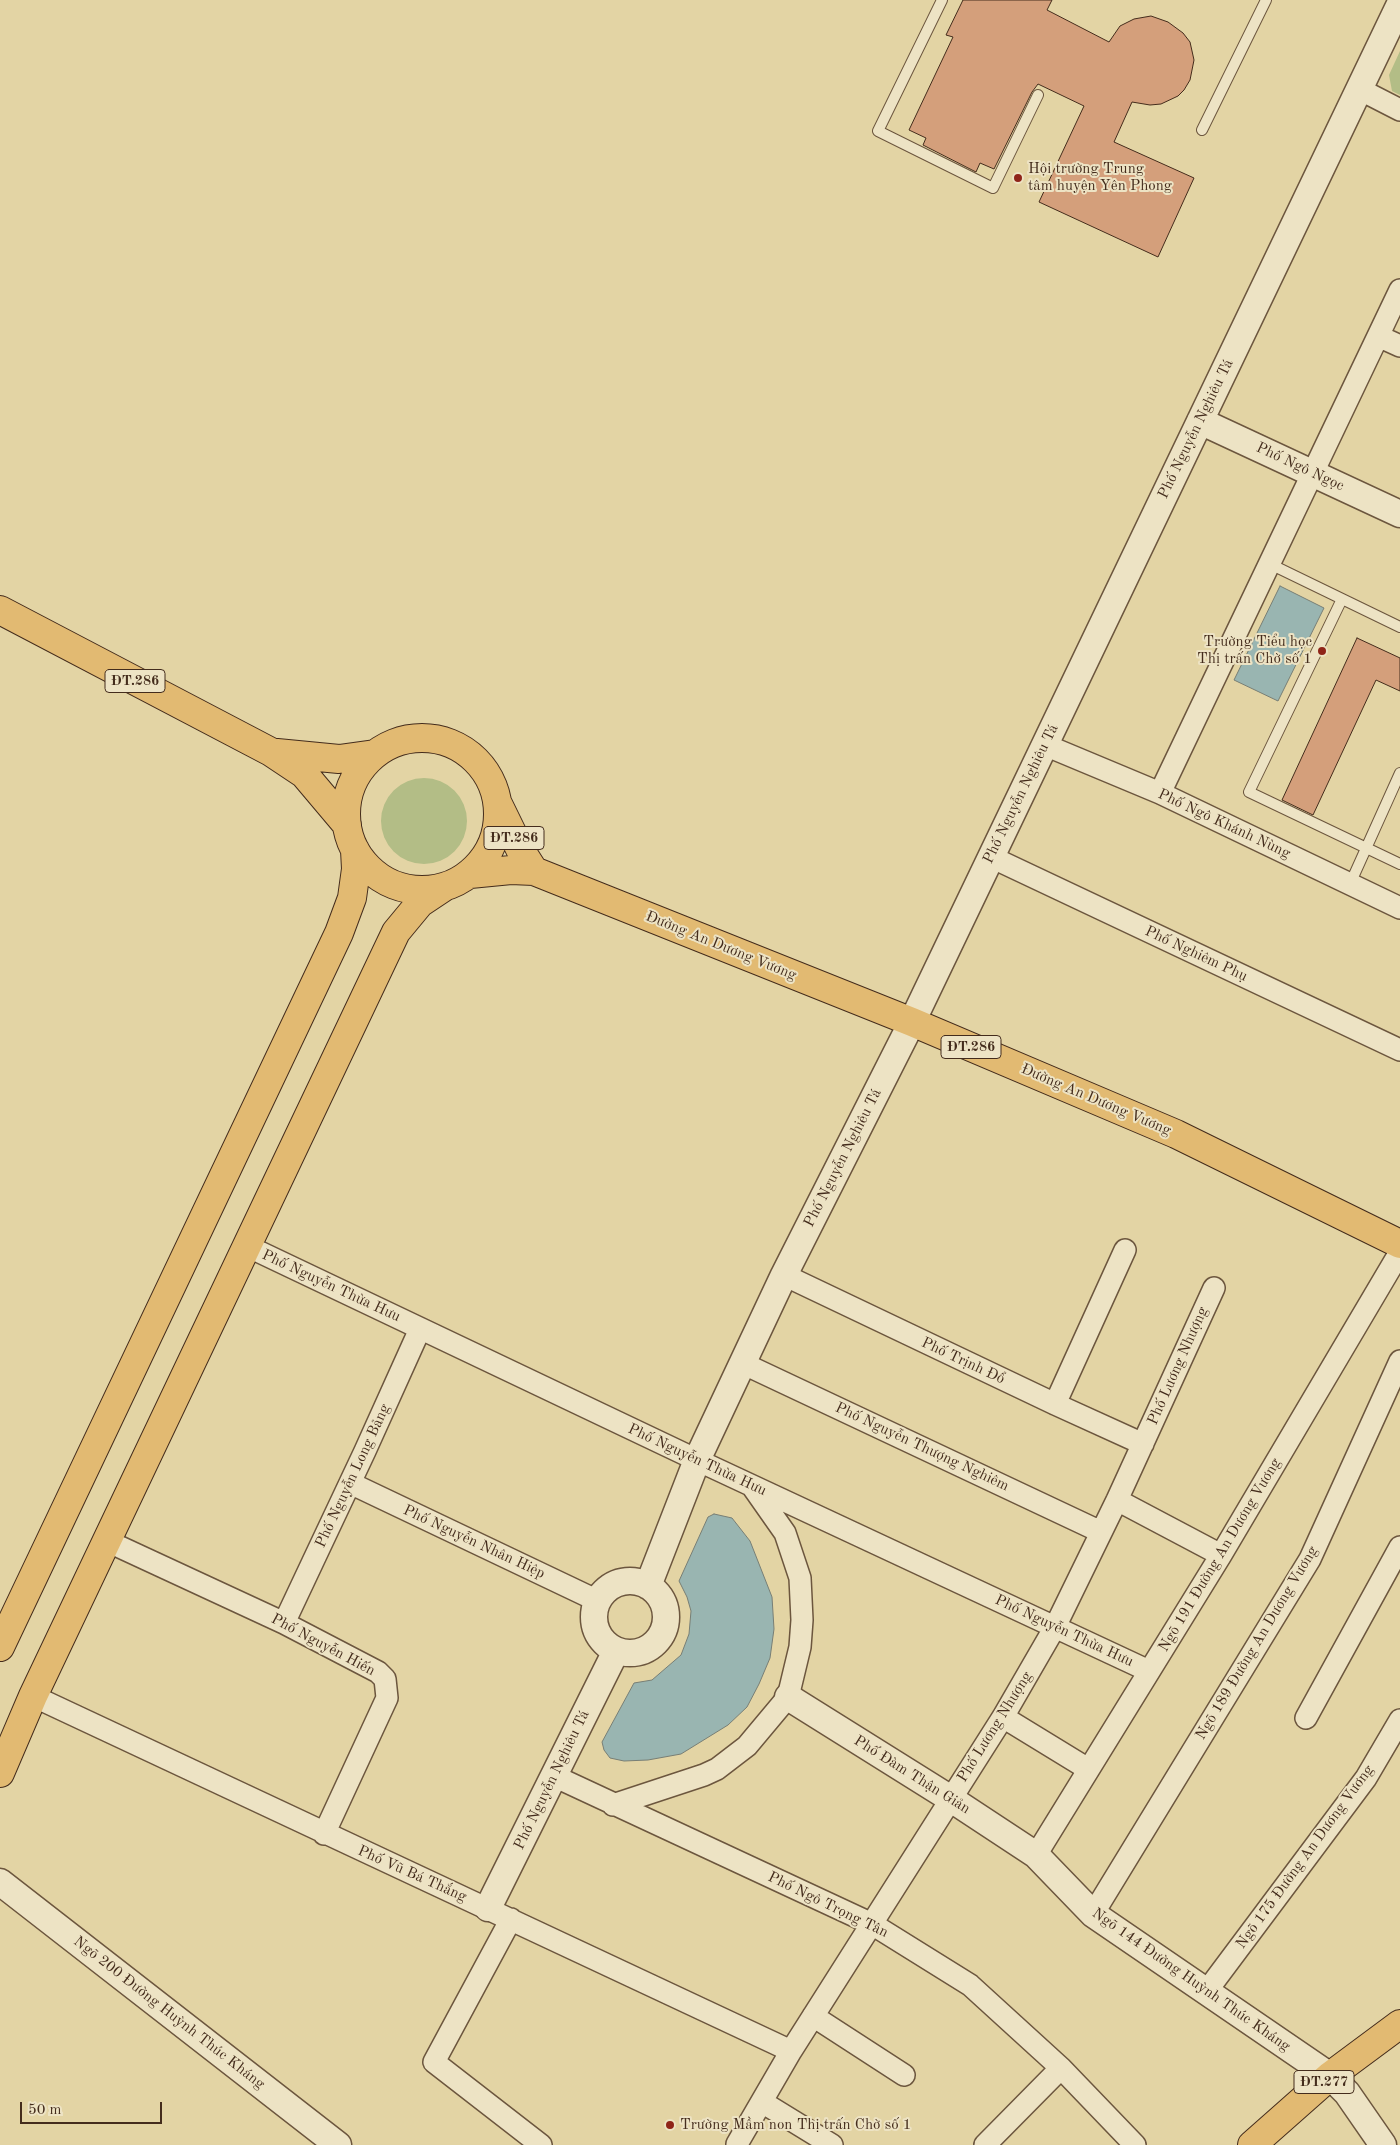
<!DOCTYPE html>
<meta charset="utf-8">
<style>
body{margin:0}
#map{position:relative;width:1400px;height:2145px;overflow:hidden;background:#e3d4a4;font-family:"Old Standard TT",serif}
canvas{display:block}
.scale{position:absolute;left:20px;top:2102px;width:142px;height:22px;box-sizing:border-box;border:2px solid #442c1c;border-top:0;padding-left:6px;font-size:15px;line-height:18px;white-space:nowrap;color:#442c1c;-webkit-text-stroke:4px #ede3c4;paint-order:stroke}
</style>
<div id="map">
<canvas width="1400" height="2145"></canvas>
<div class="scale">50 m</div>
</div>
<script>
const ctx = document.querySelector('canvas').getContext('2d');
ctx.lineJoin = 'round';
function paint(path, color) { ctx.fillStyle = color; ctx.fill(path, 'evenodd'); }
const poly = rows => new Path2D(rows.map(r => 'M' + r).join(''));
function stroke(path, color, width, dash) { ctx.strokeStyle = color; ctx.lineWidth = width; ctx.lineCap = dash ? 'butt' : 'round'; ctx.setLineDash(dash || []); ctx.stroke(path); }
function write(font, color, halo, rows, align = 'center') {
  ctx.font = font + ' "Old Standard TT",serif'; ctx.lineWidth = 4; ctx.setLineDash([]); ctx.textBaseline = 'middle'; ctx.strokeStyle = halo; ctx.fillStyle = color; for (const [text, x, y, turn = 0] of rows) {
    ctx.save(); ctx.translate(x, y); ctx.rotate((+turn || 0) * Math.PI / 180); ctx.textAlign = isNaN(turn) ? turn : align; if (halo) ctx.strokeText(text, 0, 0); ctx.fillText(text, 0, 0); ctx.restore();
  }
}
paint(poly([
 [1400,51,1400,95,1392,91,1389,75],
 '381 821a43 43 0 1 1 86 0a43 43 0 1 1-86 0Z'
]), '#b3bd86');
const water = poly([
 [1280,586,1324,608,1278,701,1234,680,1280,586],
 [714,1514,732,1518,750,1541,772,1597,774,1629,770,1658,759,1684,747,1707,728,1725,681,1754,648,1760,624,1761,610,1758,604,1750,602,1742,634,1683,652,1680,681,1655,689,1634,691,1611,687,1597,679,1581,708,1517,714,1514]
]);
paint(water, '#99b5b1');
stroke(water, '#777e75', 1);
const building = poly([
 [963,0,1052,0,1047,10,1109,42,1120,26,1134,19,1151,16,1168,22,1183,33,1190,42,1194,60,1190,80,1184,90,1178,96,1161,104,1150,105,1132,102,1114,142,1194,178,1158,257,1039,202,1084,106,1038,84,1032,92,994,169,980,163,976,172,923,145,926,138,909,130,953,37,946,35,963,0],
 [1357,638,1400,658,1400,691,1376,680,1313,815,1282,800,1357,638]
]);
paint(building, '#d49f7b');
stroke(building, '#442c1c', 1);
const service = poly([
 [942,0,878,131,993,188,1038,95],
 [1202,130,1266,0],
 [1270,564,1400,627],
 [1342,599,1249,792,1400,864],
 [1350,884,1400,773]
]);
const minor = poly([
 [1359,89,1400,110],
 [1378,336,1400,346],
 [1045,745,1160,793,1400,908],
 [1160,793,1400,290],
 [991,857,1400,1050],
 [247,1246,697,1460,1149,1671],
 [784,1275,1055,1404,1143,1444],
 [742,1363,1101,1532],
 [1055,1404,1125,1250],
 [350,1483,598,1601],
 [1117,1500,1221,1555],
 [107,1541,284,1623,378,1672,385,1679,387,1698,324,1834],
 [284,1623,365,1451,420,1329],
 [33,1696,791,2051],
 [1003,1717,1088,1769],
 [1306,1718,1400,1547],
 [554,1776,872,1924,970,1985,1061,2068,1135,2145],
 [613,1805,704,1775,717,1769,747,1746,788,1697,800,1647,802,1620,800,1578,785,1533,752,1486],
 [1036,1855,1221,1555,1400,1252],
 [1093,1914,1310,1559,1400,1361],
 [511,1919,434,2062,541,2145],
 [1206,1992,1366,1778,1400,1720],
 [813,2016,904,2075],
 [762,2102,832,2145],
 [737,2144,791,2051,1003,1717,1055,1627,1117,1500,1214,1288],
 [985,2145,1061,2068]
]);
const tertiary = poly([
 [1200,421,1400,514],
 '594 1617a36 36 0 1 1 72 0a36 36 0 1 1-72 0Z',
 [648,1586,697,1460,784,1275,912,1022,1400,4],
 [788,1697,951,1799,1036,1855,1093,1914,1330,2076,1347,2093,1383,2145],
 [0,1882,338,2145],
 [488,1908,616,1651]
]);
const primary = poly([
 [0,610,271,752,304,774,347,825],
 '346 814a76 76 0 1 1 152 0a76 76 0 1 1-152 0Z',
 [277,753,339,759,375,754],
 [498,804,520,849,534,871],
 [470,874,511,870,534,871,912,1022,1176,1134,1400,1244],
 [0,1647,339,933,352,898,356,869,355,850],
 [0,1773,33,1696,396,932,420,903,444,887],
 [1252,2145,1330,2076,1400,2024]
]);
stroke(service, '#6c563e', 12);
stroke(minor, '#6c563e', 24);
stroke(tertiary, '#6c563e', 29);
stroke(primary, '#442c1c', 30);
stroke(service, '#ede3c4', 10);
stroke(minor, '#ede3c4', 21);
stroke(tertiary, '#ede3c4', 26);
stroke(primary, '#e2ba72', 28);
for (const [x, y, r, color] of [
 [1018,178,5,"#8f2418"],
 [1322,651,5,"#8f2418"],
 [670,2125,5,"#8f2418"]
]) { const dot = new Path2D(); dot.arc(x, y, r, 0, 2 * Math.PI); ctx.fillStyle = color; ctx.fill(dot); stroke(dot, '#ede3c4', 2); }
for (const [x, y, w] of [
 [135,681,60],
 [514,838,60],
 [971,1047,60],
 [1324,2082,60]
]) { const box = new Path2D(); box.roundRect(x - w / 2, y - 11.5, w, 23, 4); ctx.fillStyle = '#ede3c4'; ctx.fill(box); stroke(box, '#442c1c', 1); }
write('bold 14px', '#442c1c', null, [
 ["ĐT.286",135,681],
 ["ĐT.286",514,838],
 ["ĐT.286",971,1047],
 ["ĐT.277",1324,2082]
]);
write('15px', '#442c1c', '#ede3c4', [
 ["Hội trường Trung",1028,169],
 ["tâm huyện Yên Phong",1028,186],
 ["Trường Tiểu học",1312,642,"right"],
 ["Thị trấn Chờ số 1",1312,659,"right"],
 ["Trường Mầm non Thị trấn Chờ số 1",680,2125]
], 'left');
write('15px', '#442c1c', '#ede3c4', [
 ["Phố Nguyễn Nghiêu Tá",1196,429,-64],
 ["Phố Ngô Ngọc",1300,467,25],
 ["Phố Nguyễn Nghiêu Tá",1021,794,-64],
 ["Phố Ngô Khánh Nùng",1224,824,25],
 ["Đường An Dương Vương",721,946,22],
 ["Phố Nghiêm Phụ",1196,954,25],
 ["Đường An Dương Vương",1096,1100,23],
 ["Phố Nguyễn Nghiêu Tá",843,1158,-63],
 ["Phố Nguyễn Thừa Hưu",331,1286,25],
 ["Phố Trịnh Đổ",963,1361,25],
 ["Phố Lương Nhượng",1178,1366,-66],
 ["Phố Nguyễn Thượng Nghiêm",922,1447,25],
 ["Phố Nguyễn Thừa Hưu",697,1460,25],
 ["Phố Nguyễn Long Bảng",353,1476,-65],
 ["Phố Nguyễn Nhân Hiệp",474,1542,25],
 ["Ngõ 191 Đường An Dương Vương",1220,1555,-59],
 ["Phố Nguyễn Thừa Hưu",1064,1631,25],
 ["Ngõ 189 Đường An Dương Vương",1257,1643,-59],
 ["Phố Nguyễn Hiến",323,1645,28],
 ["Phố Lương Nhượng",995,1727,-58],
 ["Phố Đàm Thận Giản",912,1775,32],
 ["Phố Nguyễn Nghiêu Tá",552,1780,-64],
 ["Ngõ 175 Đường An Dương Vương",1305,1857,-54],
 ["Phố Vũ Bá Thắng",412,1874,24],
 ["Phố Ngô Trọng Tân",828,1905,26],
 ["Ngõ 144 Đường Huỳnh Thúc Kháng",1191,1980,35],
 ["Ngõ 200 Đường Huỳnh Thúc Kháng",169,2013,38]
]);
</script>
